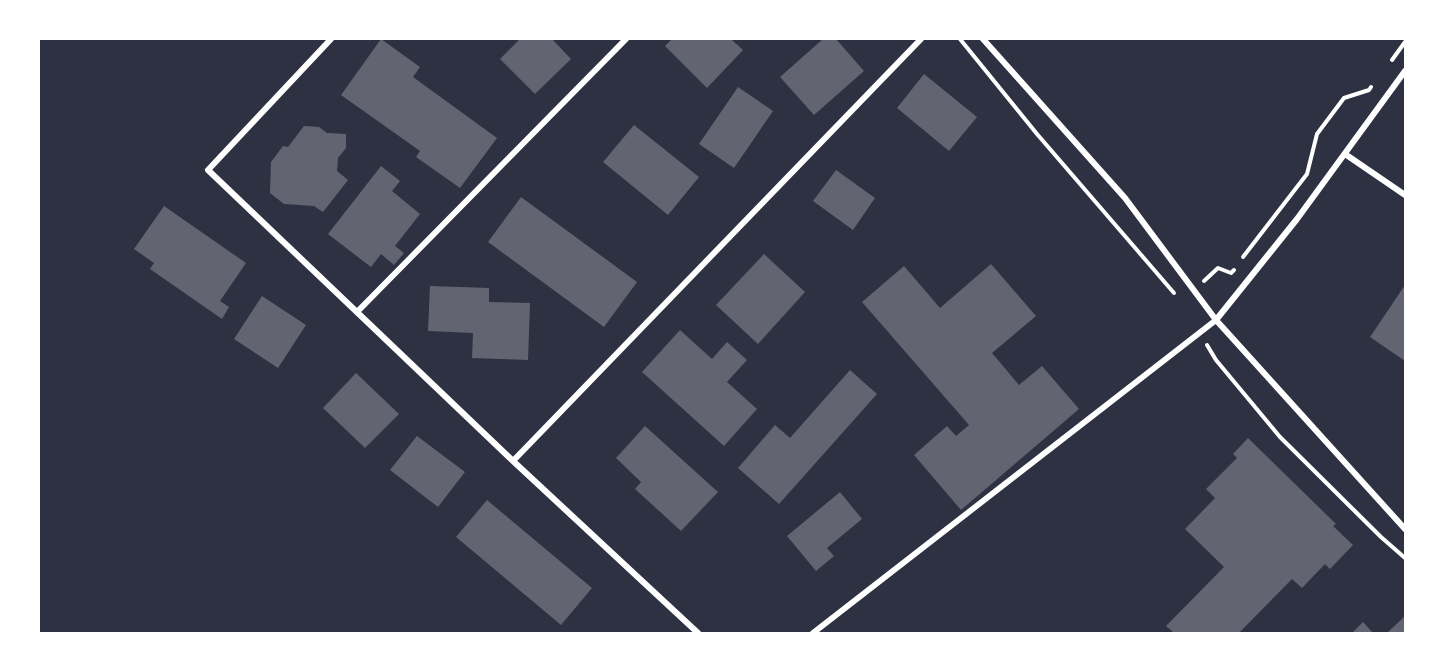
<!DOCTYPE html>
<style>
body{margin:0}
#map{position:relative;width:1444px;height:672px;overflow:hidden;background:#2d3142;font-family:"Roboto Condensed",sans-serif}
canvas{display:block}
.frame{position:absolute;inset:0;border:40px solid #fff;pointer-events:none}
</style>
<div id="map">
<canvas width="1444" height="672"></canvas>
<div class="frame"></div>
</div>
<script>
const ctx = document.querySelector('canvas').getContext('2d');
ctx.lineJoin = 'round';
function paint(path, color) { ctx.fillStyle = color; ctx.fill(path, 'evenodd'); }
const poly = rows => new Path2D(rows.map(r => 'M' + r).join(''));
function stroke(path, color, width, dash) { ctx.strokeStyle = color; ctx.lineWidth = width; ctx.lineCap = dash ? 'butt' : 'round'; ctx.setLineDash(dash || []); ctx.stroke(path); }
paint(poly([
 [381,39,420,67,413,77,497,138,460,188,416,157,420,151,341,95],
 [520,39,552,39,571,59,535,94,500,59],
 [672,39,731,39,743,50,707,88,665,46],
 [823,39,836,39,864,71,814,115,780,77],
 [924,74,977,117,949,151,897,108],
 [738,87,773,111,734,168,699,144],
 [634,125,699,177,668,215,603,162],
 [304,126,319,127,327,133,346,134,346,148,338,158,337,171,348,180,323,212,314,206,284,204,270,193,271,162,283,146,288,147],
 [381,166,400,181,392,191,420,214,395,246,404,253,394,265,381,254,371,267,328,234],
 [836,170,875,198,853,230,813,201],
 [521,197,637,282,604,327,488,242],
 [164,206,246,263,220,301,229,307,222,319,150,269,154,263,134,249],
 [764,254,805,292,758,344,716,305],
 [991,264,1036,316,992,353,1019,385,1042,366,1079,409,961,510,914,455,947,426,956,436,969,425,862,302,904,266,940,308],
 [1405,285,1405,361,1370,337],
 [430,286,489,288,489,302,530,303,528,360,472,358,473,333,428,331],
 [262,296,306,325,278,368,234,339],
 [680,330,712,359,727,342,747,360,727,382,757,409,724,446,642,372],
 [850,370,877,394,779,504,738,468,775,425,790,438],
 [356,373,399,414,365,448,323,408],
 [645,426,718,492,681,531,635,489,641,482,616,458],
 [417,436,465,472,438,507,390,470],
 [1248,438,1336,524,1333,526,1353,545,1330,569,1325,564,1302,588,1292,579,1239,633,1174,633,1166,626,1224,567,1185,529,1215,498,1206,489,1237,458,1233,454],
 [840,492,862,519,827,548,834,556,816,571,787,536],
 [487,500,592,588,561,625,456,537],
 [1405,616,1405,633,1387,633],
 [1363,622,1373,633,1352,633]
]), '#626471');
stroke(poly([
 [960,39,1037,134,1174,293],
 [1392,60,1405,42],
 [1243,257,1307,174,1317,134,1344,98,1369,90,1371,87],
 [1204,281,1218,268,1231,273,1234,270],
 [1207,345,1216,360,1280,437,1381,537,1405,558]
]), '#fff', 4);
stroke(poly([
 [331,39,208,170,513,461,698,633],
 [983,39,1125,198,1216,320,1405,529],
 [1345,154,1405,195],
 [357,312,626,39],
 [513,461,921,39],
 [813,633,1216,320,1297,219,1405,71]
]), '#fff', 6);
</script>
